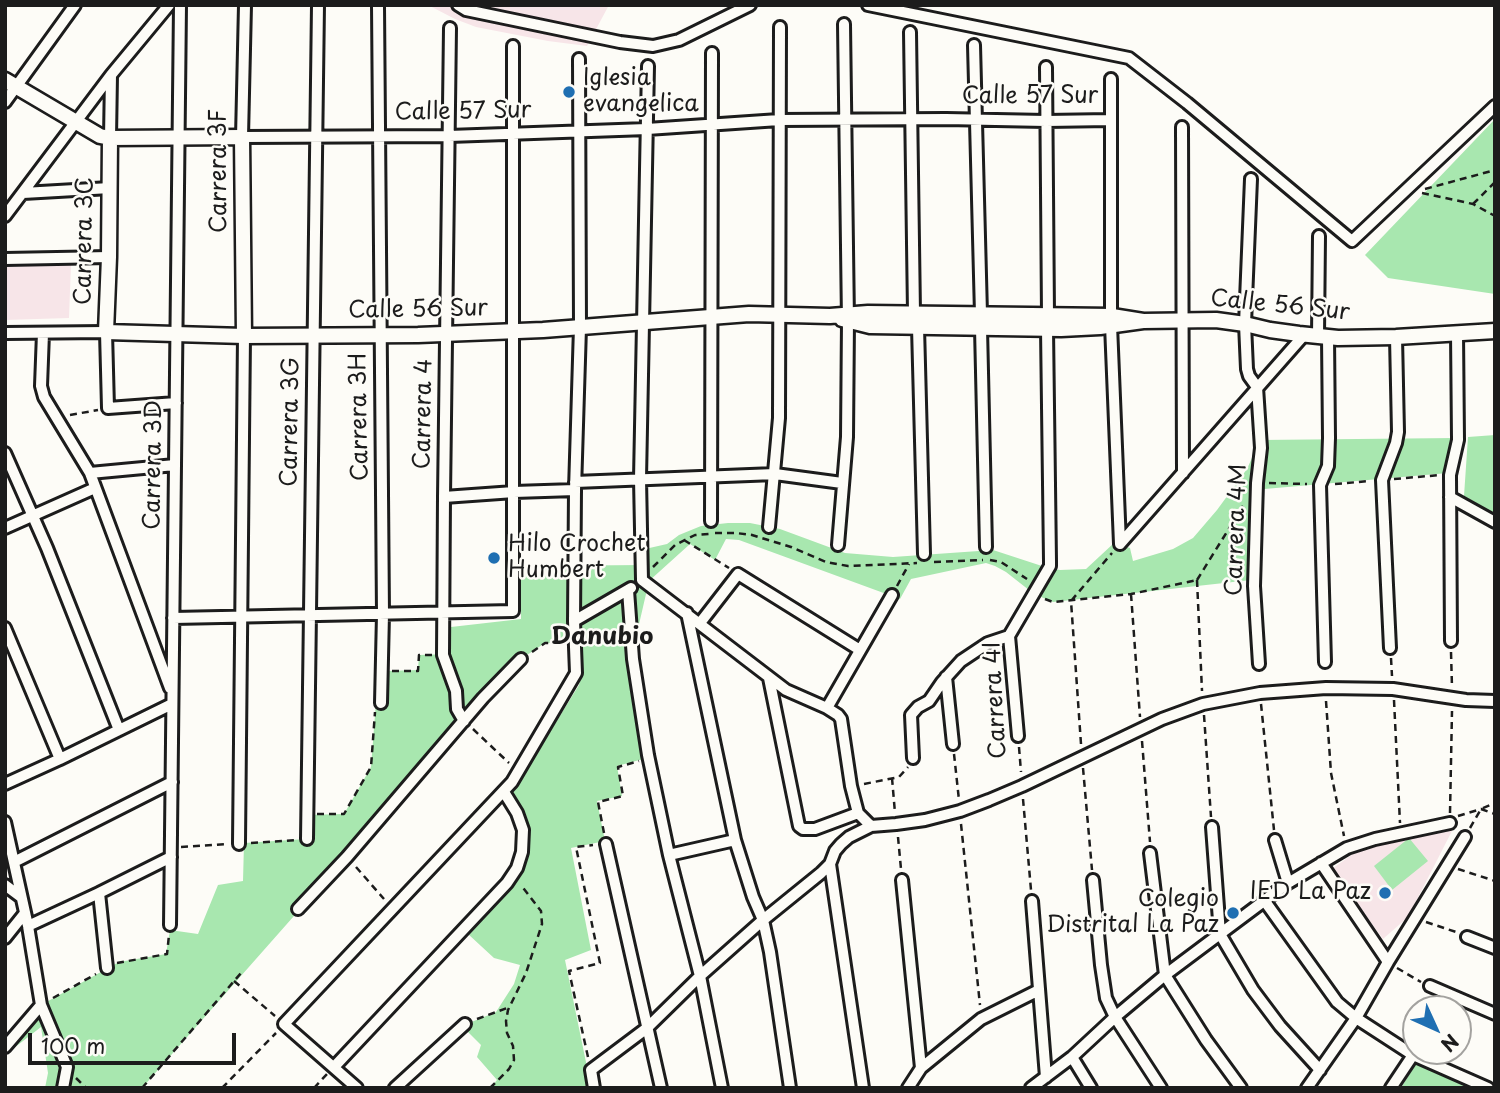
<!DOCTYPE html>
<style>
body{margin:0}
#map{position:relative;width:1500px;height:1093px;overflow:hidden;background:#fdfcf7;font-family:"Playpen Sans",sans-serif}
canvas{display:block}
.frame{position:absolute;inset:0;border:7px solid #1c1c1c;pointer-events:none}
.north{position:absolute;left:1402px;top:995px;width:70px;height:70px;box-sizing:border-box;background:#fdfcf7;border:2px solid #a3a29f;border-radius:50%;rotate:135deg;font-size:19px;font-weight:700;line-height:28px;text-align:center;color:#1c1c1c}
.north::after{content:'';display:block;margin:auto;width:24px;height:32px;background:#1f6fb2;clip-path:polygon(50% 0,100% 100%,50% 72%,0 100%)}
.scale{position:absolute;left:28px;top:1033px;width:208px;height:32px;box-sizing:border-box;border:4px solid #1c1c1c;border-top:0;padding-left:9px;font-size:21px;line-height:24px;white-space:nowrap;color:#1c1c1c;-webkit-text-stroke:5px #fdfcf7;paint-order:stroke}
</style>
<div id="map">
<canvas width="1500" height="1093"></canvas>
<div class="frame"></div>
<div class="north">N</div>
<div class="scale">100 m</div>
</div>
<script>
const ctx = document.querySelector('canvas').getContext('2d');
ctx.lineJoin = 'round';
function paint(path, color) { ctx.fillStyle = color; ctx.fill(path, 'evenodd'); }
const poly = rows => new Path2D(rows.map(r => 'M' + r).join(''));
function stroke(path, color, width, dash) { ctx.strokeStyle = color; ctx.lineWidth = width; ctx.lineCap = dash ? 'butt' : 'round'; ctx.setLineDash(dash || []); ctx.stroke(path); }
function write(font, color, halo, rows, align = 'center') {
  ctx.font = font + ' "Playpen Sans",sans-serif'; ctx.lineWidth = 5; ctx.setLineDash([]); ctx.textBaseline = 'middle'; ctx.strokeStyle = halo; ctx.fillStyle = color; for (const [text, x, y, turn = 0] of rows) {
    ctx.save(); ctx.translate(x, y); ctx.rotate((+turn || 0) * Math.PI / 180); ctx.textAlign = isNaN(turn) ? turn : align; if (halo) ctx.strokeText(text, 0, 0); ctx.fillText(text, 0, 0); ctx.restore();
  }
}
paint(poly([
 [428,5,609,5,587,46,548,41,476,27,455,19],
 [71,264,69,318,5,320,5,267],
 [1454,827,1408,917,1383,939,1332,869,1361,848]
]), '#f7e5e8');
paint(poly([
 [1495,119,1495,294,1388,278,1365,255],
 [1495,435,1495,514,1464,496,1468,437],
 [1455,438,1448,473,1253,490,1251,580,1053,602,1034,594,1006,572,995,566,986,563,911,579,900,599,739,540,726,539,715,560,690,544,649,581,631,659,647,758,617,766,622,796,597,801,605,841,571,848,591,950,565,960,588,1072,590,1088,490,1088,497,1080,477,1057,481,1045,463,1027,469,1023,496,1012,514,984,520,965,494,958,468,934,509,888,522,869,529,842,528,827,523,810,512,793,579,685,582,672,583,658,581,647,574,643,545,643,521,659,142,1088,45,1088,48,1073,41,1027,5,1055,5,1048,41,1005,119,962,166,954,170,930,198,934,218,885,243,881,244,843,306,839,305,815,344,814,371,767,376,702,386,702,388,671,418,670,419,655,450,654,451,627,521,619,521,566,644,565,645,549,667,544,679,535,701,526,728,523,750,523,780,529,845,553,893,557,993,550,1045,567,1060,570,1086,569,1114,543,1130,548,1133,561,1173,549,1193,538,1217,510,1247,469,1260,440],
 [1409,838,1428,861,1392,890,1374,866],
 [1416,1063,1478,1088,1401,1088]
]), '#a8e7af');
const minor = poly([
 [245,5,242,137,449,136,647,129,779,120,946,119,1046,121,1110,120],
 [378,5,383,614,381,703],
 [458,5,466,10,620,42,653,46,679,40,750,5],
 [868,5,1129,58,1187,103,1352,241,1495,106],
 [450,28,444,497,443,655,456,691,457,709,464,721],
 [910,32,914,313],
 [974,45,981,314],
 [1046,67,1048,315],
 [1111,79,1111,325,1120,544],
 [5,102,75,5],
 [1182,127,1183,473],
 [110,138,111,75],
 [1251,179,1245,324,1247,369,1249,376,1257,387,1261,448,1257,483,1254,586,1259,664],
 [23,193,110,188],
 [5,216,111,75,169,5],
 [5,259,109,257],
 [918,327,924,554],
 [981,328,986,547],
 [5,333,106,332,108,408,176,403],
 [43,333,41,386,44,397,90,473,170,688],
 [1318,336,1319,236],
 [5,453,47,548,119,730],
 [90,473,175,465],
 [575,482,775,474,842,483],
 [444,497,514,492,575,490],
 [1450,497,1495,522],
 [711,521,712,53],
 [769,527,779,418,780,27],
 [5,528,95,488],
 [1120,544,1304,335],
 [838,545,847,437,848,321,844,24],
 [642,580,640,479,648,66],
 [642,580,786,690,827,708,838,715,841,719,851,786,858,813,871,826],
 [628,590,633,659,648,755,669,855,700,976,722,1088],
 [687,613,735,840,753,897,763,920,770,952,790,1088],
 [173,618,513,611,513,46],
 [574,621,631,588],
 [700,623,738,574,860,650],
 [5,628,60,759],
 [1451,641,1450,475,1458,440,1457,333],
 [1390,648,1382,480,1396,443,1398,432,1396,337],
 [1325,662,1320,485,1328,466,1329,438,1328,337],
 [946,677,953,744],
 [769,678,799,826,803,829,815,829,858,813],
 [827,708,892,595],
 [1018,736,1009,636,1050,566,1050,561,1047,329],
 [913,758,911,715,918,707,929,701,942,682,961,661,988,643,1009,636],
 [5,784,60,759,172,704],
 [5,822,28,926,41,1005,67,1067,63,1088],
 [1212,827,1220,934,1253,990,1280,1026,1320,1070],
 [307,839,318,5],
 [1275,840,1288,883],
 [239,844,244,336],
 [606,844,661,1088],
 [1150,853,1165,975,1206,1040,1241,1088],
 [669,855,735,840],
 [14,862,172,782],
 [1321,863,1388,962],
 [830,864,863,1088],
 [902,880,921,1068],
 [1093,880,1101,965,1106,998,1115,1017,1161,1088],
 [5,885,21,897],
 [99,893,107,968],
 [1264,900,1337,1002,1356,1018,1413,1055,1488,1088],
 [1032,901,1046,1077],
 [298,909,347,857,483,698,521,659],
 [170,925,180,5],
 [28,926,99,893,171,857],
 [1467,937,1495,948],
 [5,938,25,913],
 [1430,986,1495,1014],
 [5,1047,41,1005],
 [1072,1057,1091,1088],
 [334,1067,507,883,517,868,522,852,523,830,517,813,504,792],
 [357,1088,284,1024,512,782,576,673,574,621,575,490,580,327,579,59],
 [395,1088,465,1024],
 [594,1088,591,1070,647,1028,700,976,763,920,821,873,830,864,835,851,841,844,849,837,871,826,896,824,925,820,960,811,989,800,1022,786,1162,719,1203,704,1260,693,1326,688,1393,689,1466,700,1495,701],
 [908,1088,921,1068,981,1019,1039,990],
 [1031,1088,1072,1057,1115,1017,1165,975,1288,883,1347,848,1375,839,1450,823],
 [1307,1088,1356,1018,1388,962,1465,837],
 [1391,1088,1413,1055]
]);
const tertiary = poly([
 [5,80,100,136,110,138,242,137,244,336],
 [110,138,109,257,106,332,244,336,418,335,543,330,749,314,830,316,868,313,1112,316,1143,321],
 [842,319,870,326,1061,329,1100,327,1143,321,1216,320,1245,324,1270,330,1299,334,1338,338,1396,337,1495,331]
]);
stroke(minor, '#1c1c1c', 16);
stroke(tertiary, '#1c1c1c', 19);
stroke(poly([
 [1425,189,1495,170],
 [1422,193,1473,204,1495,216],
 [1473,204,1495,182],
 [70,415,98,410],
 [1394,479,1440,475],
 [1269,483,1307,484],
 [1335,484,1370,481],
 [715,533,736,533,752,535,791,547,826,562,848,566,917,563],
 [684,540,729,568],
 [990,560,1001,562,1027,579],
 [934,562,983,560],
 [653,567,675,545,695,535,709,534],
 [1197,580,1243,506],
 [1197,580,1202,691],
 [897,586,909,564],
 [1131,594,1140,717],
 [1045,599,1053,602,1131,594,1197,580],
 [532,652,545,643,564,643],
 [1451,652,1452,687],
 [1391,658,1392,676],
 [392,671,418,671,419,655,433,655],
 [1394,700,1400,823],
 [1326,701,1331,773,1344,836],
 [1261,704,1274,830],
 [1204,715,1211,817],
 [473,729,509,763],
 [1142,741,1150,842],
 [1081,744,1071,601,1112,553],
 [1019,747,1021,772],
 [954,754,959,800],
 [1083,768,1092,870],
 [892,778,895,813],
 [864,784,899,777,908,767],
 [1023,799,1031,890],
 [1450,813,1452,711],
 [317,814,344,814,371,767,375,712],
 [1458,816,1481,809,1495,814],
 [961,824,980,1005],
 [1470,828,1481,809,1495,803],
 [604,833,598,802,623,796,618,767,639,761],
 [898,837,901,869],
 [251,843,297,840],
 [181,847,227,844],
 [356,867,384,899],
 [1458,869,1495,881],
 [1426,922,1456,932],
 [117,963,167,954,169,935],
 [1397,968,1421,982],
 [234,981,275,1016],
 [53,998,96,974],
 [477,1019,510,1007],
 [588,1057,569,971,600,963,576,847,593,845],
 [76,1078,86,1088],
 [142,1088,241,973],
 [222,1088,276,1033],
 [314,1088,327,1074],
 [490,1088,509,1069,514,1060,513,1046,507,1033,506,1021,508,1010,526,973,542,924,541,911,521,885]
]), '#1c1c1c', 2.5, [7, 5]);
stroke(minor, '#fdfcf7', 10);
stroke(tertiary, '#fdfcf7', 14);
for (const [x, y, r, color] of [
 [569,92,7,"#1f6fb2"],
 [494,558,7,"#1f6fb2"],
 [1385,893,7,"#1f6fb2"],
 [1233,913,7,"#1f6fb2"]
]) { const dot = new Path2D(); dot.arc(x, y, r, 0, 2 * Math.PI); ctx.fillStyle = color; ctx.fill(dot); stroke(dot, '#fdfcf7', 2.5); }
write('23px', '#1c1c1c', '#fdfcf7', [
 ["Iglesia",583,79],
 ["evangelica",583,105],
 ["Hilo Crochet",508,545],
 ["Humbert",508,571],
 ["IED La Paz",1371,893,"right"],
 ["Colegio",1219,900,"right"],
 ["Distrital La Paz",1219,926,"right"]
], 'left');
write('23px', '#1c1c1c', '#fdfcf7', [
 ["Calle 57 Sur",1030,97],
 ["Calle 57 Sur",463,112,-1],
 ["Carrera 3F",220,171,-90],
 ["Carrera 3C",85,241,-89],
 ["Calle 56 Sur",1280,306,6],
 ["Calle 56 Sur",418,310,-1],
 ["Carrera 4",424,414,-89],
 ["Carrera 3H",360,417,-91],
 ["Carrera 3G",291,422,-89],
 ["Carrera 3D",154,465,-89],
 ["Carrera 4M",1237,530,-88],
 ["Carrera 4I",996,700,-93]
]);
write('bold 24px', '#1c1c1c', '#fdfcf7', [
 ["Danubio",602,637]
]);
</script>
